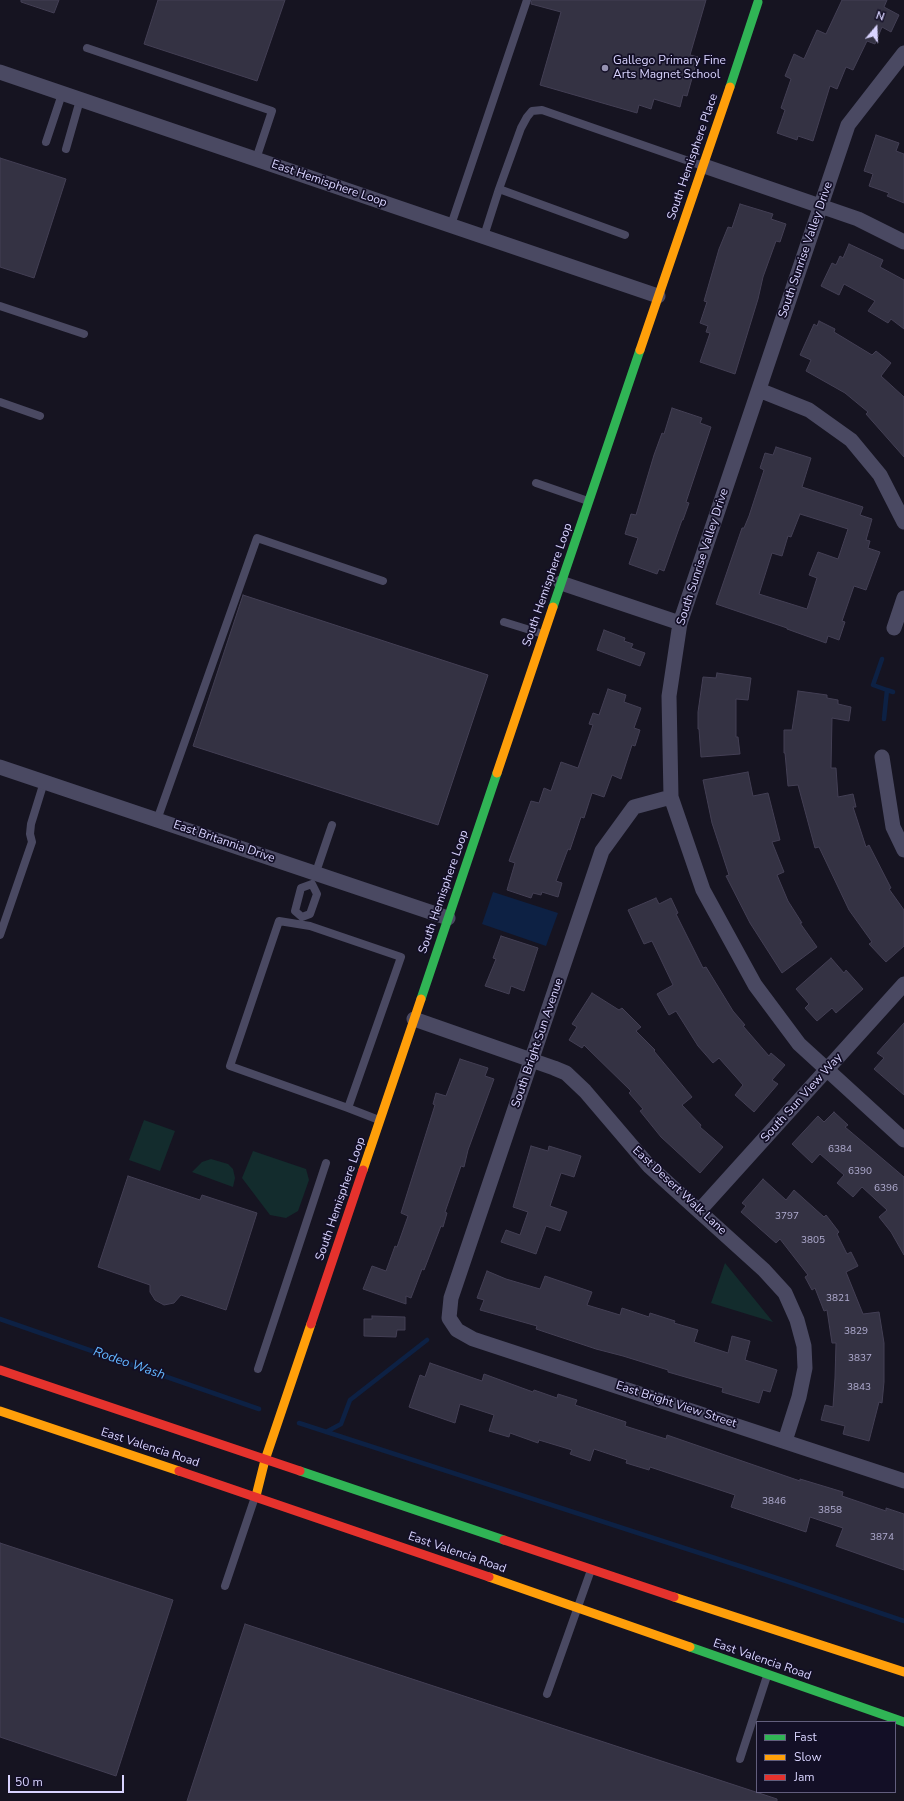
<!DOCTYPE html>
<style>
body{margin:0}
#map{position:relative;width:904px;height:1801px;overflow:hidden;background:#161421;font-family:"Nunito Sans",sans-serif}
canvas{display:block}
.legend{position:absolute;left:756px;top:1721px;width:140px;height:72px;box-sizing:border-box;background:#130f26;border:1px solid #625e7d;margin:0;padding:5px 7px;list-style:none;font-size:12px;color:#d9d4ff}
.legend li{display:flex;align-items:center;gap:8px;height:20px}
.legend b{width:20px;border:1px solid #625e7d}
.north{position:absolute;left:856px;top:8px;width:40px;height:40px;-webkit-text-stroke:3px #130f26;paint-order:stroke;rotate:19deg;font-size:11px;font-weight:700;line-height:16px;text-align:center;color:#d9d4ff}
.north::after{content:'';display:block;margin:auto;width:14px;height:18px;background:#d9d4ff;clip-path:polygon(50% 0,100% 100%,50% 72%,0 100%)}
.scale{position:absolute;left:8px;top:1775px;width:116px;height:18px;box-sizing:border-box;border:2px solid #d9d4ff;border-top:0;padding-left:5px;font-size:12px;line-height:14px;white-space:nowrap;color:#d9d4ff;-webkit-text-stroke:3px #130f26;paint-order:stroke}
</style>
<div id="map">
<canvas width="904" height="1801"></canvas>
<ul class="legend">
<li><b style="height:5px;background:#30b455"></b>Fast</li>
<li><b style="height:5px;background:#ff9f0a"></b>Slow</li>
<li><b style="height:5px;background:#e5322d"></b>Jam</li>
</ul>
<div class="north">N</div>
<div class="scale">50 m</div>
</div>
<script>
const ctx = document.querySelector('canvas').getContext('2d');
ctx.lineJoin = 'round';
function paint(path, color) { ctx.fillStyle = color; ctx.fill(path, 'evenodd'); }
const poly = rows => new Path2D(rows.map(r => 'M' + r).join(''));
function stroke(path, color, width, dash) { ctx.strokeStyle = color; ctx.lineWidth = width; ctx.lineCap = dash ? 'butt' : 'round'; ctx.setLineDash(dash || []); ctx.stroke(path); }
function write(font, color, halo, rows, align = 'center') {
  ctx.font = font + ' "Nunito Sans",sans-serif'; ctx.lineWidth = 3.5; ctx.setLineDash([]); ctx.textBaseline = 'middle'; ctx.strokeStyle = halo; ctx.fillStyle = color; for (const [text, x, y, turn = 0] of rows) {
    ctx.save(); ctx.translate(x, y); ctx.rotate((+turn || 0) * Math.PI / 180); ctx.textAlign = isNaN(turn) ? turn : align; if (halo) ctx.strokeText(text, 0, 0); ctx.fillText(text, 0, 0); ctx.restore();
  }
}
paint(poly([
 [144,1120,175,1131,160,1171,129,1160],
 [253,1151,306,1169,309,1180,298,1211,286,1218,270,1215,242,1178],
 [211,1159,228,1164,233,1169,235,1178,233,1187,192,1172,202,1162],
 [725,1263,773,1322,711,1303]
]), '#132c2d');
paint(poly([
 [493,892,558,913,546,946,482,924]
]), '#0d2144');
stroke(poly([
 [882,659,873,685,887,690],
 [884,719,887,690,893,692],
 [0,1319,259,1409],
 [299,1423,792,1583,904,1621],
 [326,1432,341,1424,350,1400,427,1340]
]), '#0d2144', 4.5);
const building = poly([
 [21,0,59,0,54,13,21,2,21,0],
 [158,0,285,0,257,81,144,44,158,0],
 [532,0,706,0,690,55,698,57,687,96,683,95,680,107,654,99,651,109,639,105,637,113,540,85,561,12,531,4,532,0],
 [842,0,887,0,884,7,899,15,891,32,882,27,875,44,867,41,853,70,846,67,837,89,830,86,813,141,798,136,797,140,777,133,785,110,781,108,791,79,785,76,794,54,804,59,817,30,826,34,842,0],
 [876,135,899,143,896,151,904,154,904,203,887,196,889,193,869,186,873,174,864,171,876,135],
 [0,158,66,179,34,278,0,267,0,158],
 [740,204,773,214,771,219,786,224,780,242,776,241,763,277,758,299,735,374,700,362,710,333,706,332,708,326,700,323,707,302,704,301,719,249,728,227,732,228,740,204],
 [849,244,883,260,880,267,904,280,904,329,891,319,888,323,868,311,875,301,844,284,839,295,821,286,832,263,836,265,840,256,843,258,849,244],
 [819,321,835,329,834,332,872,355,876,351,891,363,881,376,904,397,904,457,866,414,868,412,845,393,806,371,811,360,800,355,814,324,817,326,819,321],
 [672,408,702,418,700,423,711,427,686,502,689,503,683,520,682,520,664,571,659,569,657,574,629,564,638,538,625,534,631,514,636,515,654,455,662,433,664,434,672,408],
 [776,447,811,458,802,487,863,507,860,515,872,519,866,540,870,541,868,548,880,552,866,590,854,586,842,621,845,622,839,640,828,636,826,643,787,629,787,628,716,604,742,528,744,528,749,516,764,470,760,468,765,453,773,455,776,447],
 [800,514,848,529,838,559,818,552,809,575,817,578,807,609,759,594,772,553,782,556,788,536,791,537,800,514],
 [243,595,488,675,438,825,193,746,243,595],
 [604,630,625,638,624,641,633,644,631,648,645,653,640,666,597,650,604,630],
 [717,673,751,678,748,700,736,699,736,737,738,737,740,754,701,757,699,729,698,729,698,712,703,677,716,678,717,673],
 [608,689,626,695,624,702,641,708,634,728,640,730,635,746,632,745,621,779,612,775,604,797,592,793,584,818,581,817,570,850,568,849,556,881,562,883,558,897,542,892,541,895,533,893,531,898,507,890,515,863,509,861,531,801,539,803,544,788,551,791,561,762,578,768,593,725,589,724,593,713,599,715,608,689],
 [798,691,827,695,827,698,838,700,838,704,851,707,849,721,832,718,831,768,836,768,838,797,853,794,856,807,853,807,866,847,869,845,891,888,889,889,904,910,904,946,886,962,869,944,872,942,849,910,819,847,815,848,798,785,788,786,785,753,784,753,784,730,792,730,798,691],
 [748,772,753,796,768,793,780,840,772,842,784,872,777,875,788,901,802,923,800,923,817,947,782,973,750,923,726,876,729,875,712,823,703,780,748,772],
 [656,898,659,904,671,898,678,913,676,914,703,968,706,967,733,1011,745,1025,743,1026,769,1056,771,1053,785,1065,772,1080,778,1084,754,1112,735,1095,743,1085,719,1058,713,1063,698,1046,676,1011,669,1015,657,994,673,985,652,941,644,944,628,910,656,898],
 [501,936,538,948,524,991,511,986,509,994,485,986,496,959,493,958,501,936],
 [831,958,844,973,846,970,863,989,836,1013,832,1008,817,1021,805,1008,809,1004,796,989,831,958],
 [592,993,619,1010,622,1008,641,1027,636,1031,655,1050,654,1051,692,1097,682,1105,701,1125,700,1127,723,1147,700,1173,661,1137,640,1111,643,1109,629,1093,631,1091,584,1045,582,1048,569,1040,577,1027,572,1024,592,993],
 [904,1023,904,1095,874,1069,884,1058,877,1053,904,1023],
 [460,1059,488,1068,485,1076,494,1079,468,1150,464,1167,461,1166,445,1212,447,1213,443,1227,441,1226,424,1270,422,1269,411,1298,406,1296,406,1304,363,1289,372,1266,386,1271,395,1246,397,1247,408,1216,401,1213,435,1105,433,1104,436,1093,446,1096,460,1059],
 [834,1112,848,1125,845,1127,904,1177,904,1255,891,1232,879,1217,887,1210,862,1187,853,1197,837,1183,844,1175,820,1154,812,1163,792,1144,818,1116,824,1122,834,1112],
 [531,1146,548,1151,549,1146,581,1156,574,1177,561,1173,550,1206,567,1212,560,1231,546,1226,536,1254,501,1242,506,1230,520,1235,528,1212,513,1207,531,1146],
 [128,1176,200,1200,202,1195,257,1213,226,1310,181,1295,174,1303,164,1305,155,1300,150,1292,150,1285,98,1267,128,1176],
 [763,1179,786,1200,794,1190,824,1217,826,1215,839,1232,837,1234,847,1254,851,1252,858,1266,846,1272,863,1314,879,1312,884,1343,884,1382,882,1403,879,1402,869,1441,843,1434,845,1426,821,1420,825,1405,833,1407,835,1378,836,1343,832,1343,827,1310,824,1311,815,1288,812,1290,805,1277,808,1275,780,1239,776,1243,741,1212,746,1206,742,1203,763,1179],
 [487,1271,506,1279,540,1289,545,1276,592,1292,587,1305,620,1315,622,1308,649,1317,650,1313,675,1321,674,1323,698,1330,694,1342,728,1353,732,1336,750,1341,745,1360,777,1370,770,1392,763,1390,759,1403,722,1392,723,1388,668,1372,668,1370,623,1356,596,1349,536,1329,537,1326,480,1310,484,1300,477,1298,487,1271],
 [372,1316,405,1317,405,1330,397,1330,396,1337,364,1336,364,1319,372,1319,372,1316],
 [430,1363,482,1381,484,1374,533,1392,534,1390,557,1398,558,1394,577,1400,575,1405,626,1422,625,1426,666,1439,667,1435,800,1481,800,1479,843,1492,842,1496,886,1511,886,1508,904,1514,904,1570,836,1546,843,1528,810,1517,806,1532,731,1507,735,1495,650,1467,649,1470,626,1463,627,1460,594,1449,590,1461,570,1454,572,1450,539,1440,538,1443,510,1433,509,1437,489,1431,494,1415,460,1404,455,1423,409,1407,420,1375,425,1377,430,1363],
 [0,1543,173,1600,116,1776,0,1737,0,1543],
 [245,1624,777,1799,777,1801,187,1801,245,1624]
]);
paint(building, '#343243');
stroke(building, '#433f54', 1);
stroke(poly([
 [87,48,272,111,256,159],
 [46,142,62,94],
 [66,149,80,100],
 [499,189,625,235],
 [451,225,527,0],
 [484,236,499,189,521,128,527,117,532,111,542,110,703,166],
 [0,306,84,334],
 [0,402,40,416],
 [536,483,588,501],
 [504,622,543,634],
 [157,820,257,538,383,581],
 [315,875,332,825],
 [312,884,317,894,310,914,302,917,295,911,301,888,312,884],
 [0,935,32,842,30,834,31,824,44,782],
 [348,1108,230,1066,279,921,310,926,401,957,348,1108,379,1120],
 [258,1369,326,1163],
 [225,1586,255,1497],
 [547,1694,591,1570],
 [740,1759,767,1676]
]), '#4a4962', 8);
stroke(poly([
 [904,53,848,125,680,623,669,696,671,797,703,890,755,985,799,1044,904,1140],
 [0,72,658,296],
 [704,166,858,219,904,242],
 [759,390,809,410,851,440,880,475,904,522],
 [561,583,680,623],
 [894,628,904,598],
 [882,757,893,827,904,850],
 [0,767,448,918],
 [671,797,634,807,602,851,451,1298,449,1318,457,1330,473,1339,904,1481],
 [414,1019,554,1068,566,1073,585,1091,649,1166,764,1270,785,1293,797,1320,804,1346,805,1368,799,1397,785,1441],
 [699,1211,904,984]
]), '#4a4962', 15);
stroke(poly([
 [730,87,758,2],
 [553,607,640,350],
 [421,999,497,773],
 [300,1471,504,1540],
 [690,1647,904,1722]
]), '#30b455', 9);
stroke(poly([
 [640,350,730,87],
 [497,773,553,607],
 [363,1170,421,999],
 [0,1411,179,1471],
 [256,1496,265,1460,311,1324],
 [489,1577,690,1647],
 [674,1597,904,1672]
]), '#ff9f0a', 9);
stroke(poly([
 [311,1324,363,1170],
 [0,1370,300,1471],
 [179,1471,489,1577],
 [504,1540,674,1597]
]), '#e5322d', 9);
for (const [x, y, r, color] of [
 [605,68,4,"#9591b1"]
]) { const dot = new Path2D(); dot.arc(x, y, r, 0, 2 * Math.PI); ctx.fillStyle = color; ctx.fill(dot); stroke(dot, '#130f26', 1.5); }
write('10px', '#b0acd0', null, [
 ["6384",840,1150],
 ["6390",860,1172],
 ["6396",886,1189],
 ["3797",787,1217],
 ["3805",813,1241],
 ["3821",838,1299],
 ["3829",856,1332],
 ["3837",860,1359],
 ["3843",859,1388],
 ["3846",774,1502],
 ["3858",830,1511],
 ["3874",882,1538]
]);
write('12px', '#d9d4ff', '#130f26', [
 ["Gallego Primary Fine",613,61],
 ["Arts Magnet School",613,75]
], 'left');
write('12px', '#d9d4ff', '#130f26', [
 ["South Hemisphere Place",693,157,-71],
 ["East Hemisphere Loop",329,184,19],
 ["South Sunrise Valley Drive",806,250,-71],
 ["South Sunrise Valley Drive",703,557,-72],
 ["South Hemisphere Loop",548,585,-71],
 ["East Britannia Drive",224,842,19],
 ["South Hemisphere Loop",444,892,-71],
 ["South Bright Sun Avenue",538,1043,-71],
 ["South Sun View Way",802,1098,-48],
 ["East Desert Walk Lane",679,1191,43],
 ["South Hemisphere Loop",341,1199,-71],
 ["East Bright View Street",676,1405,18],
 ["East Valencia Road",150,1448,18],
 ["East Valencia Road",457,1553,19],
 ["East Valencia Road",762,1660,19]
]);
write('italic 13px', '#62b6ff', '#130f26', [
 ["Rodeo Wash",129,1364,19]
]);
</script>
